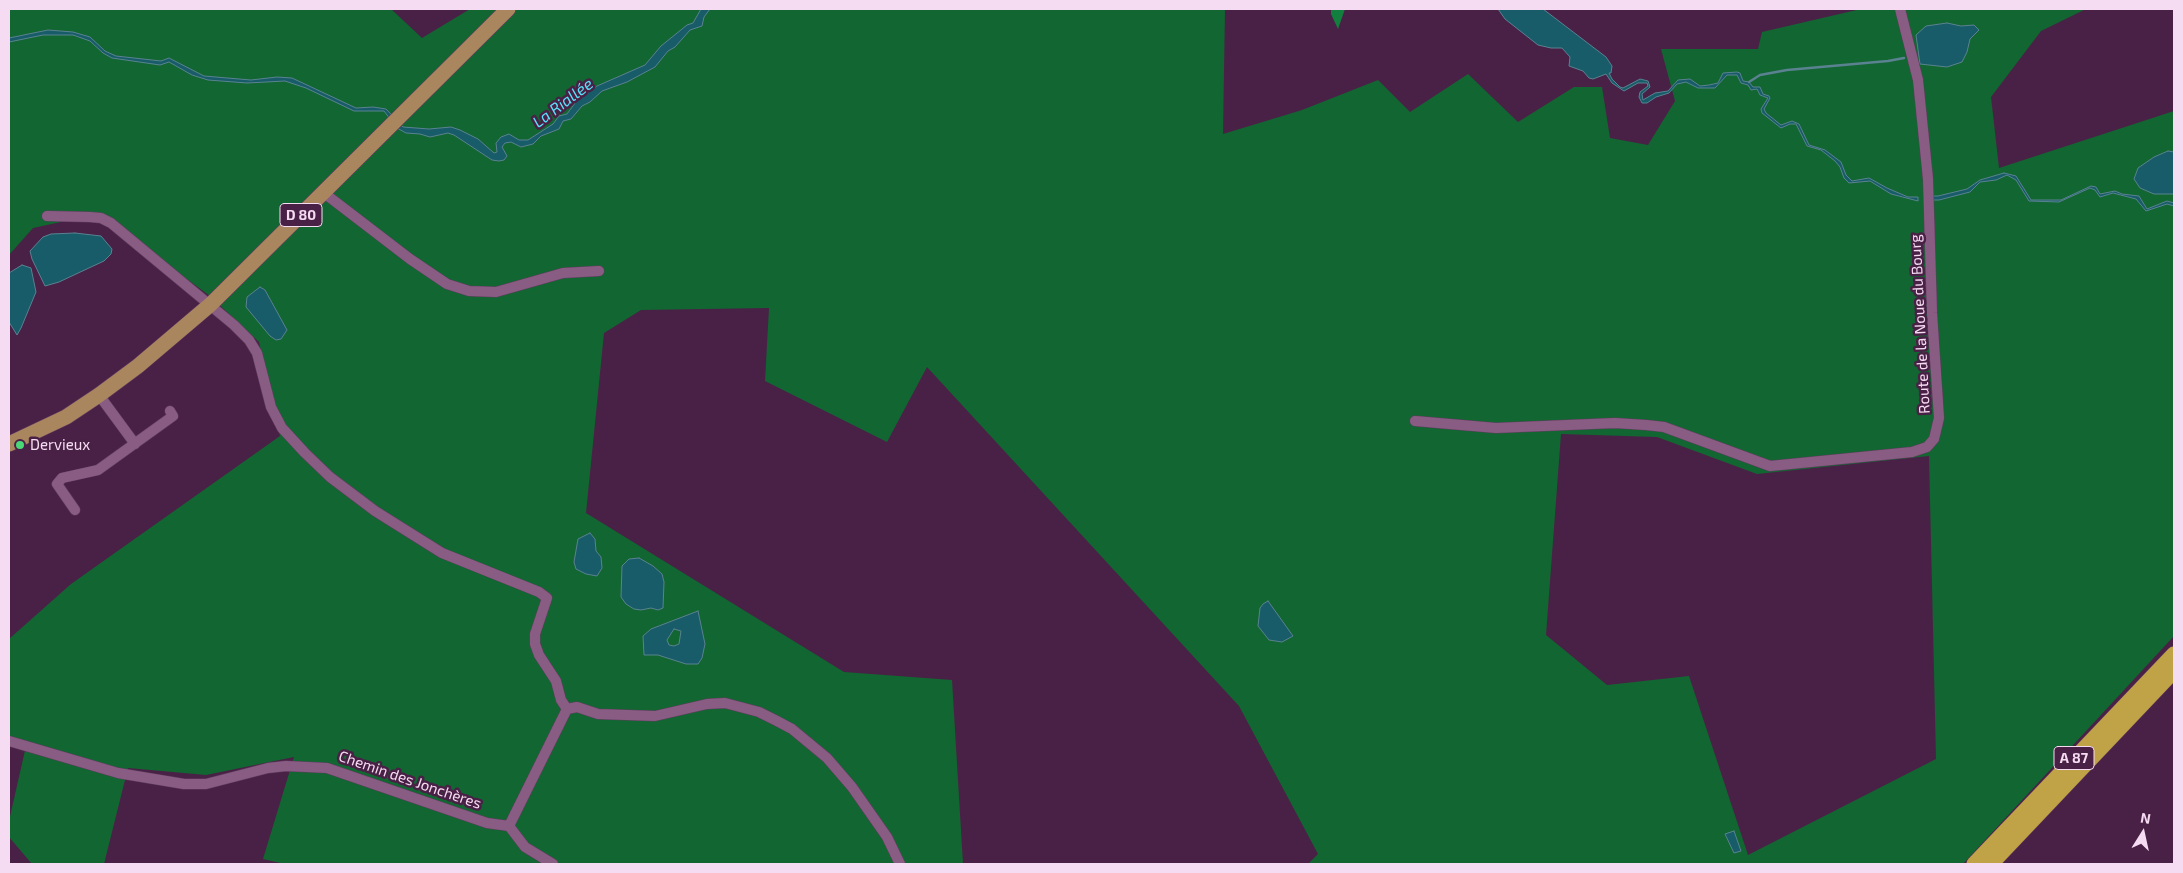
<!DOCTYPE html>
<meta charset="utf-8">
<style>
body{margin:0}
#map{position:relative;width:2183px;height:873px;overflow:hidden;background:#4a2146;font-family:"Exo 2",sans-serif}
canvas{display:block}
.frame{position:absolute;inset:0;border:10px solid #f6dcf2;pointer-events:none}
.north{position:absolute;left:2118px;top:808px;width:50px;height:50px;-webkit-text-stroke:4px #4a2146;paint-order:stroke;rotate:10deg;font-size:14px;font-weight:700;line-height:20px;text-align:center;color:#f6dcf2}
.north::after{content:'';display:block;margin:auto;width:18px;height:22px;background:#f6dcf2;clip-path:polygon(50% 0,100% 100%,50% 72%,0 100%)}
</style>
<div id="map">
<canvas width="2183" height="873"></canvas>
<div class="frame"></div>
<div class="north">N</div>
</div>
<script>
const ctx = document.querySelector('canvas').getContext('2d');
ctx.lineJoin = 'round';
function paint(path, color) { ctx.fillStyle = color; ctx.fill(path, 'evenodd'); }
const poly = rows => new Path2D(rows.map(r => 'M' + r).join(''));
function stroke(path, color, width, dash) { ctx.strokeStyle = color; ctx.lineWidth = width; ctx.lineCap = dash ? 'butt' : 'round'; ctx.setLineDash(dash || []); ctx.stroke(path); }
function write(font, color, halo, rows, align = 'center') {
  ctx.font = font + ' "Exo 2",sans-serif'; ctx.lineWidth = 5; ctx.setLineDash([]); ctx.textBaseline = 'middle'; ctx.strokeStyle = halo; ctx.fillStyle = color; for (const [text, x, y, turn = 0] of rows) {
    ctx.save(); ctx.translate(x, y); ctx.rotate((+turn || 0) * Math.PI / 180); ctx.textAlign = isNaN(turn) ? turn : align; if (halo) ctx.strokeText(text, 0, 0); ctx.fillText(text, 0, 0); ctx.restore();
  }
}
paint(poly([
 [9,9,391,9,422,38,470,9,1225,9,1223,134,1302,110,1378,80,1410,112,1468,74,1518,122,1574,87,1602,87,1610,138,1648,145,1675,101,1661,49,1758,49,1762,32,1861,9,2086,9,2041,31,1991,97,1999,168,2174,111,2174,636,1963,864,1308,864,1318,854,1239,706,927,367,887,442,765,381,769,308,641,310,604,333,586,513,844,672,952,680,963,864,285,864,263,859,294,757,206,775,128,768,104,864,32,864,9,837,9,821,26,746,9,739,9,639,71,584,280,436,259,342,210,296,98,214,33,228,9,255],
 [1561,434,1657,437,1757,474,1929,456,1936,759,1748,855,1689,676,1607,685,1546,635]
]), '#126632');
paint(poly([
 [1331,9,1345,9,1338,29,1331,14]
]), '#127f3e');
const water = poly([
 [701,9,710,9,704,17,702,26,690,30,675,47,668,51,655,67,627,82,602,91,590,102,582,106,571,119,563,121,559,129,541,136,533,144,521,147,511,142,505,143,502,147,507,156,504,160,499,161,492,160,454,135,448,133,430,137,420,134,406,133,397,128,384,111,354,111,306,88,285,81,247,83,208,80,192,75,169,62,160,65,112,58,103,53,90,41,73,35,43,35,9,42,9,38,48,30,73,32,90,37,105,51,116,56,161,61,169,58,204,76,251,80,277,77,292,78,356,108,373,107,386,109,403,127,429,129,451,127,460,130,478,139,494,153,497,152,496,143,501,137,509,134,519,140,528,140,553,124,559,116,567,114,578,99,597,86,645,65,661,46,687,25,693,23,701,9],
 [1498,9,1543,9,1606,57,1612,66,1611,73,1609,73,1612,79,1620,87,1623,88,1640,79,1648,81,1650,87,1642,94,1643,100,1655,93,1668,91,1678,80,1690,79,1700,86,1709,85,1718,83,1723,73,1737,72,1740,73,1743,81,1749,82,1753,87,1760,87,1763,94,1769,96,1770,98,1764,109,1766,113,1781,125,1792,121,1799,124,1809,145,1825,150,1841,162,1846,175,1852,181,1869,178,1887,188,1908,197,1918,197,1918,201,1891,194,1870,181,1849,183,1844,178,1840,167,1835,161,1821,150,1807,146,1796,124,1790,124,1781,128,1762,113,1761,109,1768,98,1760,95,1757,89,1751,90,1748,85,1741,83,1737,75,1727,75,1715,88,1698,88,1686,82,1677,84,1669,93,1656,97,1647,103,1642,103,1639,97,1640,92,1648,86,1647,83,1638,83,1624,91,1612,83,1606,74,1593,79,1589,78,1583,71,1569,66,1570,57,1562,48,1551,48,1538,45,1505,19,1498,9],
 [1947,23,1961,26,1974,25,1979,30,1970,39,1967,52,1962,62,1947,67,1920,64,1916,35,1926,26,1947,23],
 [2168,151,2174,152,2174,194,2154,194,2140,188,2134,179,2138,168,2154,157,2168,151],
 [2004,173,2016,176,2031,200,2061,200,2091,186,2096,187,2100,194,2115,191,2122,194,2139,196,2147,209,2167,201,2174,203,2174,206,2167,204,2146,211,2136,199,2113,193,2100,197,2095,190,2090,188,2059,202,2029,201,2016,180,2007,175,1996,180,1980,182,1970,192,1939,200,1930,200,1932,196,1938,196,1967,189,1980,180,2004,173],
 [75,233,101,236,112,249,111,254,104,261,91,267,59,282,45,286,32,259,30,251,43,237,51,234,75,233],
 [22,265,31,268,36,292,21,328,17,335,9,322,9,273,22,265],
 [260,287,265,290,287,330,281,339,276,340,270,336,246,307,247,297,260,287],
 [590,533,595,539,596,551,601,557,602,568,597,576,586,574,576,569,574,562,578,539,590,533],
 [639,558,653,566,662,574,664,582,663,608,658,610,651,608,641,610,634,609,626,604,621,597,622,566,629,559,639,558],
 [1268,601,1293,636,1282,642,1269,640,1258,626,1260,608,1263,604,1268,601],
 [698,611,705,644,702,658,698,664,686,664,658,655,644,655,643,636,651,629,698,611],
 [674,629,681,631,679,644,674,646,669,645,667,640,674,629],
 [1734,831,1741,851,1734,853,1725,834,1734,831]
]);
paint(water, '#175c68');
stroke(water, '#5a8291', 1);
stroke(poly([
 [1749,82,1760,75,1787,70,1888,61,1904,58]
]), '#5a8291', 2.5);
const street = poly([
 [324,193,410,259,447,284,469,291,496,292,563,273,599,271],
 [47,216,90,217,101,218,111,223,234,325,249,340,257,353,271,407,282,428,305,453,330,477,375,511,442,553,539,592,547,598,535,634,535,644,539,655,556,681,561,700,567,709,509,826,525,847,553,864],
 [99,395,135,444],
 [1415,421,1496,428,1615,423,1646,425,1664,427,1770,466,1912,452,1927,447,1934,439,1939,418,1932,313,1928,179,1918,80,1900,9],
 [75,510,57,484,62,478,98,470,173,416,170,411],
 [567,709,577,707,598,714,655,716,707,704,725,703,759,712,777,721,792,729,827,758,852,787,887,837,900,864],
 [9,741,118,773,184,784,206,784,268,768,286,766,327,768,487,823,509,826]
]);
const primary = poly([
 [9,444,66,417,99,395,138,366,211,304,508,9]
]);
const highway = poly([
 [1974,864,2174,654],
 [1991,864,2174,671]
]);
stroke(street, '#623e5f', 11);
stroke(primary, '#623e5f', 16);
stroke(highway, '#623e5f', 16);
stroke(street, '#895c84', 10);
stroke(primary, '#aa865f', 15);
stroke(highway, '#c0a247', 15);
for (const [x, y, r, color] of [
 [20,445,5,"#49d778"]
]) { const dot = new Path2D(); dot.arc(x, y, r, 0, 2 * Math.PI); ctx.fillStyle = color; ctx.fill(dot); stroke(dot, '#4a2146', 2); }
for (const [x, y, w] of [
 [301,215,42],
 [2074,758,40]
]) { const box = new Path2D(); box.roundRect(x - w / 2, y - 11.5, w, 23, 4); ctx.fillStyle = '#4a2146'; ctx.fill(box); stroke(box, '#f6dcf2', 1); }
write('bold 14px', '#f6dcf2', null, [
 ["D 80",301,215],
 ["A 87",2074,758]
]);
write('15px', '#f6dcf2', '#4a2146', [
 ["Route de la Noue du Bourg",1920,324,-93],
 ["Chemin des Jonchères",410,780,19]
]);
write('15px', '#f6dcf2', '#4a2146', [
 ["Dervieux",30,445]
], 'left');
write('italic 16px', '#5be2f9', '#4a2146', [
 ["La Riallée",563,103,-37]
]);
</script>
